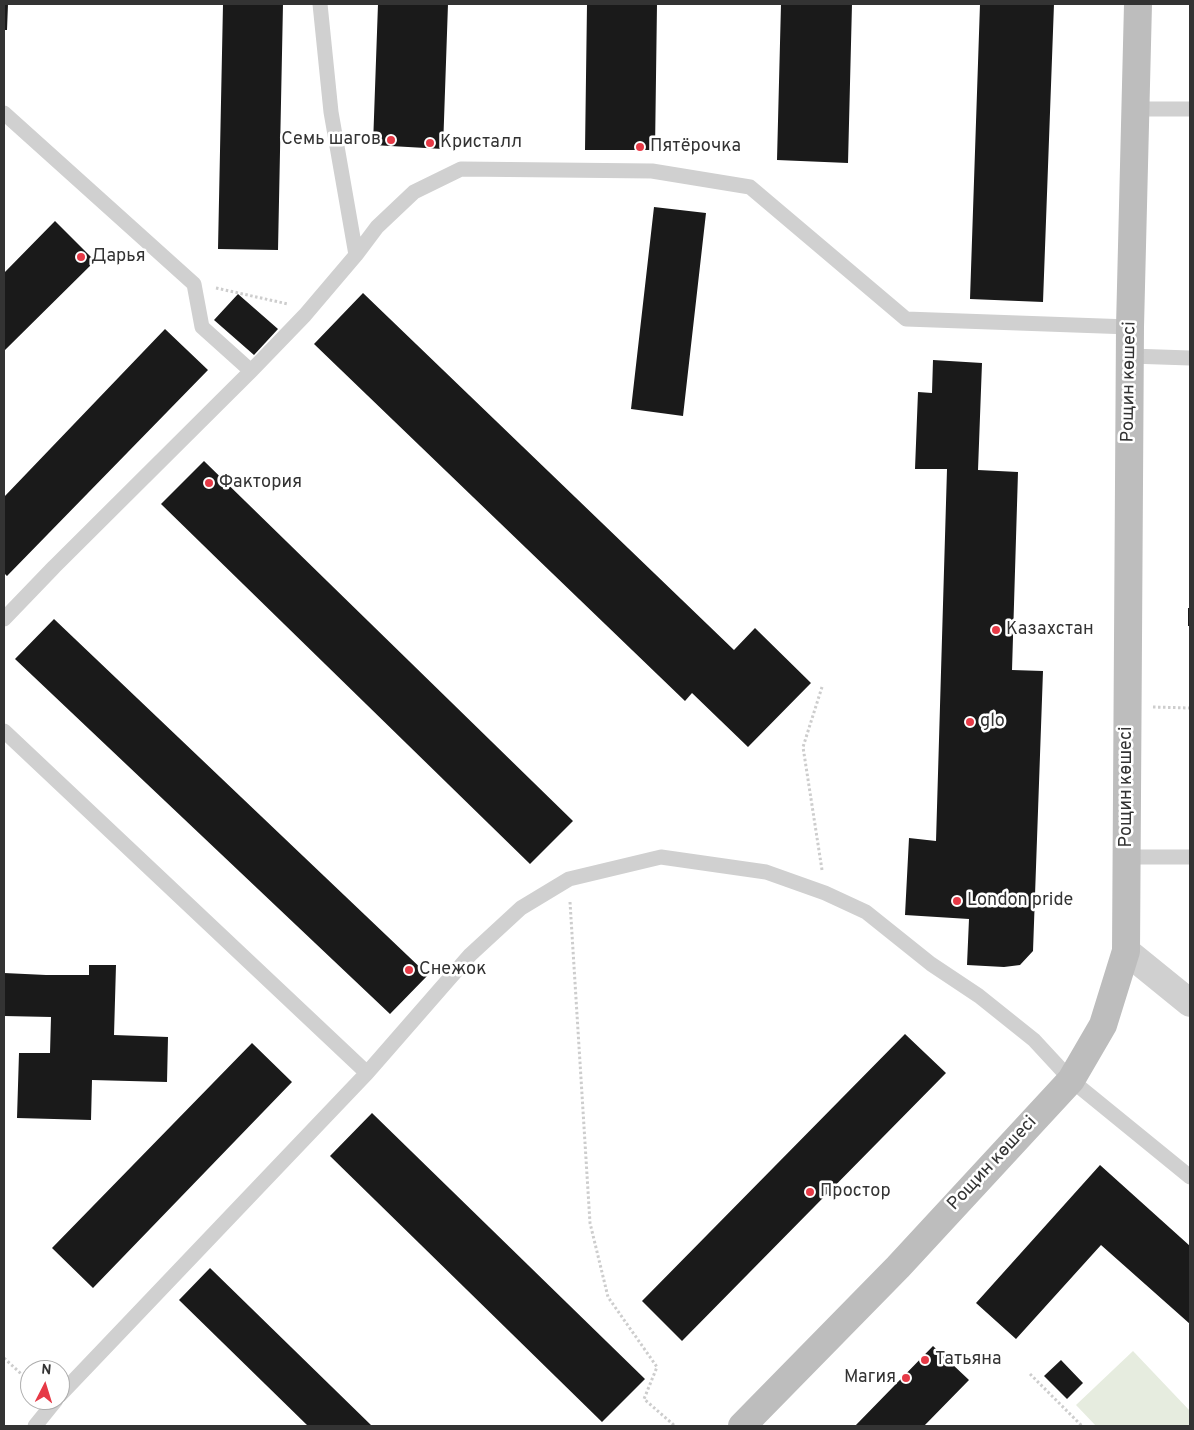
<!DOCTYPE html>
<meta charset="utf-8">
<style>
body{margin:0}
#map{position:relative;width:1194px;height:1430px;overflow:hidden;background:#fff;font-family:Overpass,sans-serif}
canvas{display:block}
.frame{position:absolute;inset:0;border:5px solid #333;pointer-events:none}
.north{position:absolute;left:20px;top:1360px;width:50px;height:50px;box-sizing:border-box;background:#fff;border:1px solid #adadad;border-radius:50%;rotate:5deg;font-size:14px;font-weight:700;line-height:20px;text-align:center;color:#333}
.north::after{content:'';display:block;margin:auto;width:18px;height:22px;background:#e63946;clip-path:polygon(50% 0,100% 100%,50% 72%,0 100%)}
</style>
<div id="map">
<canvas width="1194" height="1430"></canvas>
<div class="frame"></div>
<div class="north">N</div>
</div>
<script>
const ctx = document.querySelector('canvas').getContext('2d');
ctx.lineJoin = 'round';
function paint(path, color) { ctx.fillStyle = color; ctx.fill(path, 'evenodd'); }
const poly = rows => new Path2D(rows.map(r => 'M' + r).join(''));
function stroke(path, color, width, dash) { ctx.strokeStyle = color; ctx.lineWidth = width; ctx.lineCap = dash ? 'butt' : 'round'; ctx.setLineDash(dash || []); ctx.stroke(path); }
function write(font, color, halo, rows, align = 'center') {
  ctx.font = font + ' Overpass,sans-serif'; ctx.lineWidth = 5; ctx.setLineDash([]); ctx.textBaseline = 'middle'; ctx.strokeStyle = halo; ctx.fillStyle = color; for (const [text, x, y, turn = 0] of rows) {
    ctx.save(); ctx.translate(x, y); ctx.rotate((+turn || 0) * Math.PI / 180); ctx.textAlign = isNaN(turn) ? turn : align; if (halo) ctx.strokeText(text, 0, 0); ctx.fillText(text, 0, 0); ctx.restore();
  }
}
paint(poly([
 [1133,1351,1190,1411,1190,1426,1096,1426,1076,1405]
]), '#e6ecdf');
paint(poly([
 [4,4,8,4,7,30,4,30],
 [223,4,283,4,278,250,218,249],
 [378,4,448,4,443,149,373,145],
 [587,4,657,4,655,150,585,150],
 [781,4,852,4,848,163,777,160],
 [980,4,1054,4,1043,302,970,299],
 [654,207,706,213,683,416,631,409],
 [55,221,95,261,4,351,4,273],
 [363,293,734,650,755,628,811,683,748,747,692,693,685,701,314,344],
 [238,294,278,329,254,355,214,320],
 [165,329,208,370,7,576,4,573,4,497],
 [933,360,982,363,978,470,1018,472,1012,670,1043,671,1033,951,1020,965,1004,967,967,965,969,919,905,915,909,838,936,841,947,469,915,469,918,392,932,393],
 [204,461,573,821,530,864,161,504],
 [1188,608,1190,608,1190,626,1188,626],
 [54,619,428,975,390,1014,15,659],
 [89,965,116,965,114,1035,168,1037,167,1082,92,1080,91,1120,17,1118,19,1053,50,1053,51,1017,4,1016,4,973,46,975,89,975],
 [905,1034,946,1073,682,1341,642,1301],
 [252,1043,292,1082,93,1288,52,1248],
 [372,1113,645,1379,602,1422,330,1156],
 [1100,1165,1190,1246,1190,1324,1101,1245,1016,1339,976,1303],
 [210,1268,372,1426,308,1426,179,1300],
 [933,1346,969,1380,924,1426,855,1426],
 [1061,1360,1083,1383,1067,1399,1044,1376]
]), '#1a1a1a');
stroke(poly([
 [216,288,288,304],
 [1153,707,1190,708],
 [822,870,803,747,822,687],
 [570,902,590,1223,608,1297,657,1367,644,1399,675,1426],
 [4,1358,30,1382],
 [1030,1374,1082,1426]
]), '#cdcdcd', 3, [2.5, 2.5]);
stroke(poly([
 [320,4,331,112,356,255],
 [1136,109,1190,109],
 [4,113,194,284,202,327,251,371],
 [1130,356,1190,358],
 [4,619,54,567,251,371,305,315,356,255,377,227,414,192,461,169,652,171,750,187,906,319,1130,327],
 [4,731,367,1073],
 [1127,857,1190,857],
 [60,1395,367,1073,470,955,521,908,569,879,661,857,766,872,825,893,866,912,931,964,979,996,1034,1040,1071,1080,1190,1177],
 [35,1426,56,1400]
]), '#d0d0d0', 15);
stroke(poly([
 [1126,951,1190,1003]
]), '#d0d0d0', 28);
stroke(poly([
 [742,1426,898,1267,1071,1080,1103,1025,1126,951,1130,327,1138,4]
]), '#bdbdbd', 28);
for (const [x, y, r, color] of [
 [391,140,5,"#e63946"],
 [430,143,5,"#e63946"],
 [640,147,5,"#e63946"],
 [81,257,5,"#e63946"],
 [209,483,5,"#e63946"],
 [996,630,5,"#e63946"],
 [970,722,5,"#e63946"],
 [957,901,5,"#e63946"],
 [409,970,5,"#e63946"],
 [810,1192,5,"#e63946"],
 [925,1360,5,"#e63946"],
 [906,1378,5,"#e63946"]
]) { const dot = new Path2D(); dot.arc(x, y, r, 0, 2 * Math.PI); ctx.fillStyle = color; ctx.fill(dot); stroke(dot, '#fff', 2); }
write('18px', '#333', '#fff', [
 ["Семь шагов",381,140,"right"],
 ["Кристалл",440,143],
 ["Пятёрочка",650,147],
 ["Дарья",91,257],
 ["Фактория",219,483],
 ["Казахстан",1006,630],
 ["glo",980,722],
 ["London pride",967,901],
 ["Снежок",419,970],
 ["Простор",820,1192],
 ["Татьяна",935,1360],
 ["Магия",896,1378,"right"]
], 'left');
write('18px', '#333', '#fff', [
 ["Рощин көшесі",1130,382,-89],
 ["Рощин көшесі",1127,787,-90],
 ["Рощин көшесі",993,1164,-47]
]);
</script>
